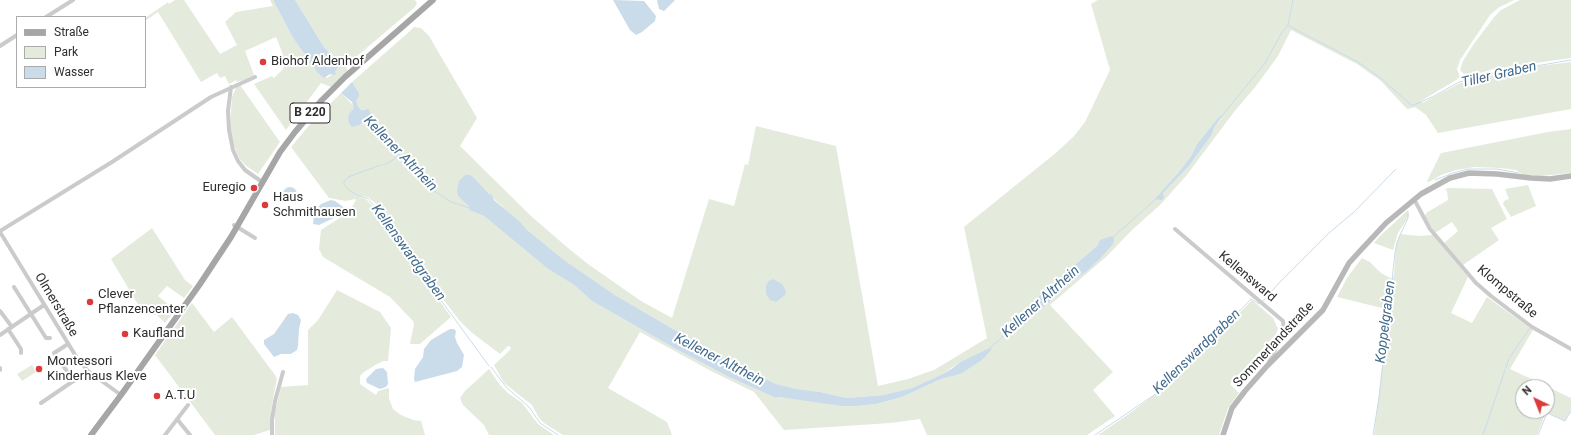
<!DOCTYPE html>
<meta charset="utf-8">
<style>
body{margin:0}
#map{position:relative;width:1571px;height:435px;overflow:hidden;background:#fff;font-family:Roboto,sans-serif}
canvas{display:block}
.legend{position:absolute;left:16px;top:16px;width:130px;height:72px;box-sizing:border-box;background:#fff;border:1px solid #ababab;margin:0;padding:5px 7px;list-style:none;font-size:12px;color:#2e2e2e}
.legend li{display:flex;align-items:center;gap:8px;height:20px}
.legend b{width:20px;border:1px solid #ababab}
.north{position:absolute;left:1515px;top:379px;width:40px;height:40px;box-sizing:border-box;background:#fff;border:1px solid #ababab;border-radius:50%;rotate:317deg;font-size:11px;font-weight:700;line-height:16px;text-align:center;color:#2e2e2e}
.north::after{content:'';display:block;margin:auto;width:14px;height:18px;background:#dc3a3b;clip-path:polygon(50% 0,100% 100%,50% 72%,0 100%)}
</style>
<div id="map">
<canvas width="1571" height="435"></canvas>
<ul class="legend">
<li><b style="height:5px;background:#a6a6a6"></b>Straße</li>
<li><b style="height:11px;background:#e4ebdd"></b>Park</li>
<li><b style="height:11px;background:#cadbea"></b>Wasser</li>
</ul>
<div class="north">N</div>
</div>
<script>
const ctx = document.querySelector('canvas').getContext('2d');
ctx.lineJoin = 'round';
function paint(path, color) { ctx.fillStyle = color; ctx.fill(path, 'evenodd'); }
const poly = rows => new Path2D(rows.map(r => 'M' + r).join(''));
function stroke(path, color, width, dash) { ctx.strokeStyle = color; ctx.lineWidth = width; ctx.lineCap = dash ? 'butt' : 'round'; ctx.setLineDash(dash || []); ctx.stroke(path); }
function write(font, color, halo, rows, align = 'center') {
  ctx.font = font + ' Roboto,sans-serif'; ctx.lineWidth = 4; ctx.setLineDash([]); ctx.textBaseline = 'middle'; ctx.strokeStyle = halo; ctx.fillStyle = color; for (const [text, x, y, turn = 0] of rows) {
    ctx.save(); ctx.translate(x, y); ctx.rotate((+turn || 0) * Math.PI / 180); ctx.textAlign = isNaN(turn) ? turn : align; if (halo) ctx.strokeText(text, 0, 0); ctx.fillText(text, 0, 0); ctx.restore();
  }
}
paint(poly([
 [175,0,184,0,220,54,237,45,225,22,236,12,273,6,270,0,273,0,293,38,308,59,327,78,335,72,339,66,335,57,324,47,295,0,415,0,417,3,415,7,356,57,346,67,348,71,331,87,321,83,286,130,254,84,272,76,274,78,283,69,285,64,282,52,276,37,245,51,254,75,247,79,237,82,236,80,229,84,225,76,220,78,217,73,201,82,158,12,145,21,145,18,168,2,169,4],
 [1098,0,1514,0,1498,8,1490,15,1460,60,1457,69,1460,77,1456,80,1421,101,1422,103,1460,83,1472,80,1485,76,1531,67,1571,62,1571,109,1438,133,1426,115,1415,107,1408,109,1406,108,1381,81,1357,64,1291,30,1278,56,1256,86,1234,112,1186,176,1160,205,1132,230,1106,257,1050,305,1113,372,1093,390,1115,416,1087,435,927,435,920,419,891,423,784,430,754,392,711,371,640,332,608,388,667,422,672,435,563,435,544,423,539,418,532,405,504,383,494,365,510,350,511,347,508,346,500,354,471,332,460,321,442,298,377,204,367,197,361,196,360,197,366,199,379,213,405,253,451,317,420,344,410,344,414,324,413,321,390,297,323,257,319,249,321,230,349,212,356,200,355,199,346,201,329,198,291,147,312,122,341,93,354,106,355,108,351,112,360,125,369,122,371,113,366,109,361,110,358,106,356,101,359,93,352,82,410,31,414,27,421,28,429,36,477,118,460,146,531,216,568,248,588,264,641,301,672,318,709,199,734,206,745,164,748,165,756,126,836,146,878,386,908,379,934,370,987,338,964,227,1057,152,1074,136,1085,122,1110,70,1091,4],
 [1220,117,1222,118,1215,126,1211,136,1188,167,1163,193,1156,199,1179,172,1191,156,1197,144],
 [469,175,526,229,564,260,615,295,726,360,776,384,797,389,820,392,847,398,883,395,912,388,947,372,951,368,989,348,982,360,961,374,941,379,902,397,876,404,855,406,779,397,776,398,729,377,676,349,592,301,574,285,548,269,484,216,470,210,469,206,465,201],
 [1098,245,1105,253,1099,260,1086,272,1076,278,1037,313,1023,320,1040,295],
 [1520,0,1571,0,1571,58,1493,69,1467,77,1460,70,1463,61,1473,45,1495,16,1501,10],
 [240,85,280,142,258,174,245,165,239,158,233,143,230,126,232,97,236,87],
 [1571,129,1571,173,1541,176,1523,175,1516,170,1501,168,1475,167,1456,170,1441,175,1429,182,1427,181,1441,153,1548,132],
 [1528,185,1536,206,1511,217,1503,204,1504,201,1509,199,1505,189],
 [1449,188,1492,189,1507,219,1491,228,1499,240,1463,265,1444,243,1458,231,1452,222,1435,233,1425,216,1426,213,1448,200,1447,191,1445,189],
 [1408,210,1409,216,1398,233,1393,250,1374,243,1379,237],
 [152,228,185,280,193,286,184,298,167,286,158,296,175,310,165,323,157,315,143,313,111,259],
 [1400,234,1420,236,1433,235,1468,277,1451,313,1472,323,1487,297,1533,330,1510,369,1571,398,1571,410,1565,421,1546,412,1537,435,1374,435,1389,308,1386,309,1337,297,1347,278,1362,258,1370,262,1381,273,1392,279,1394,276,1396,245],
 [1523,387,1547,387,1547,411,1523,411],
 [337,290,380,312,391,328,388,361,383,361,377,364,364,372,360,376,360,384,376,395,378,391,389,388,389,398,393,409,401,415,413,420,421,421,425,435,275,435,275,412,281,387,308,385,308,330,318,320],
 [1252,300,1273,318,1278,329,1276,334,1230,384,1239,393,1228,408,1219,435,1098,435,1133,411,1174,380],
 [192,303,214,332,232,317,275,375,277,379,272,404,270,430,254,435,215,435,155,355],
 [32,365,36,372,22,381,17,374],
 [489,369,500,385,508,393,522,403,538,424,554,435,489,435,484,425,463,405,460,398,465,391]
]), '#e4ebdd');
paint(poly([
 [273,0,295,0,324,47,335,58,339,66,335,72,336,74,334,75,330,74,324,78,318,73,293,38],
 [613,0,644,1,656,16,655,21,642,32,636,35,630,30],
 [657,0,675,0,664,11,659,9],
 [352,82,359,93,359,96,356,101,358,106,361,110,368,109,371,113,369,122,352,127,349,123,348,118,349,114,354,108,352,102,341,93],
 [1220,116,1222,117,1215,126,1211,136,1188,167,1163,193,1164,198,1162,200,1155,199,1179,172,1191,156,1197,144],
 [465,175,470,175,474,178,489,194,492,195,494,200,520,222,526,229,564,260,615,295,726,360,776,384,797,389,820,392,847,398,883,395,912,388,947,372,961,362,989,348,992,349,982,360,961,374,941,379,902,397,876,404,855,406,842,406,779,397,776,398,729,377,676,349,592,301,574,285,548,269,484,216,469,210,469,206,458,196,457,191,459,181],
 '283 194a7 7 0 1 1 14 0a7 7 0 1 1-14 0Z',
 [331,200,335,201,342,206,344,208,343,211,338,216,319,225,313,224,314,216,318,207,321,204],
 [1112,236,1114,239,1113,244,1099,260,1086,272,1076,278,1037,313,1023,320,1023,317,1027,309,1040,295,1098,245,1100,240],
 [773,279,782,284,786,291,785,295,776,302,770,300,766,294,766,285,769,281],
 [293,313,298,315,301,320,299,329,298,346,297,350,291,354,281,354,274,357,264,344,264,340,274,334,288,314],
 [450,329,454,329,456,331,455,337,457,343,464,355,462,367,457,371,415,382,414,379,415,369,423,357,424,349,431,340],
 [383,368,387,372,388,384,386,387,380,389,367,383,366,379,376,369]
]), '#cadbea');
stroke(poly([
 [1289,26,1358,62,1382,79,1411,105,1414,105,1434,96,1459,82,1474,79,1483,75,1571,60],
 [1221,117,1265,63,1281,34,1288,25,1293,0],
 [368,123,433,190,451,202,470,208],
 [381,165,348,177,344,182,344,185,350,191,359,196,367,198,379,211,424,277,489,366],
 [383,165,390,162,398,156],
 [1435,180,1453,173,1468,169,1497,169,1519,173],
 [1112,238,1156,199],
 [1263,301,1279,283,1329,233,1354,212,1396,169],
 [990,348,1024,318],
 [1510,357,1530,328],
 [491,367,506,387,529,407,540,423,558,435],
 [1506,368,1509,359],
 [1095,435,1163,389,1251,299,1259,304],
 [1373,435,1379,398,1395,253,1397,242,1408,218,1408,212],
 [1483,435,1505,370],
 [1538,435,1547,413,1565,421,1571,411]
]), '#cadbea', 1);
stroke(poly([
 [46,17,73,0],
 [0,46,17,35],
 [231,87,228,111,229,130,233,150,238,161,245,170,262,182],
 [1414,199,1430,229,1476,283,1491,296,1532,327,1571,349],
 [234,225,255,238],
 [1175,229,1283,321,1284,332,1269,362],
 [0,231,112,162,211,97,255,77],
 [0,232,77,358,88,371,121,395],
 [14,287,46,338,50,338],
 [0,311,12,327],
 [8,329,21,349,21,353],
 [0,335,44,305],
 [68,344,54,353,74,381],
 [0,368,0,370],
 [41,403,88,371],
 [177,419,190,435],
 [165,435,188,405],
 [272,435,272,420,275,401,283,372]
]), '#cbcbcb', 4);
stroke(poly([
 [1223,435,1232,408,1245,391,1267,366,1323,310,1349,263,1359,252,1386,223,1421,194,1450,178,1469,173,1497,174,1531,178,1550,179,1571,176]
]), '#b8b8b8', 5.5);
stroke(poly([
 [91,435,121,395,200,284,231,237,280,152,295,132,322,100,345,77,433,0]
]), '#a6a6a6', 6);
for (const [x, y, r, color] of [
 [263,62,4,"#dc3a3b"],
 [254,188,4,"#dc3a3b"],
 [265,205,4,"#dc3a3b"],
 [90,302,4,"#dc3a3b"],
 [125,334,4,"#dc3a3b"],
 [39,369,4,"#dc3a3b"],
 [157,396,4,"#dc3a3b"]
]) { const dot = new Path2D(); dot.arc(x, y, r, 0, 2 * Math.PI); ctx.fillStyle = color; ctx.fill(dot); stroke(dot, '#fff', 1.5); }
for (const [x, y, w] of [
 [310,113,40]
]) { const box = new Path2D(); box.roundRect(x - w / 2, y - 10, w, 20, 3); ctx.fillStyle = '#fff'; ctx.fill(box); stroke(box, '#2e2e2e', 1); }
write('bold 12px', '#2e2e2e', null, [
 ["B 220",310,113]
]);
write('13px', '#2e2e2e', '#fff', [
 ["Biohof Aldenhof",271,62],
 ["Euregio",246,188,"right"],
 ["Haus",273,198],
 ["Schmithausen",273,213],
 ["Clever",98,295],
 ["Pflanzencenter",98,310],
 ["Kaufland",133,334],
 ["Montessori",47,362],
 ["Kinderhaus Kleve",47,377],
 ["A.T.U",165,396]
], 'left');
write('13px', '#2e2e2e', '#fff', [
 ["Kellensward",1247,277,40],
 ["Klompstraße",1507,292,40],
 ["Olmerstraße",56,305,59],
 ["Sommerlandstraße",1274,345,-47]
]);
write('italic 14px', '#416a8c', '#fff', [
 ["Tiller Graben",1499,75,-13],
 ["Kellener Altrhein",400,154,46],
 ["Kellenswardgraben",408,253,54],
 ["Kellener Altrhein",1041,302,-42],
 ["Koppelgraben",1386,322,-83],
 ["Kellenswardgraben",1197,352,-44],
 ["Kellener Altrhein",719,360,27]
]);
</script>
